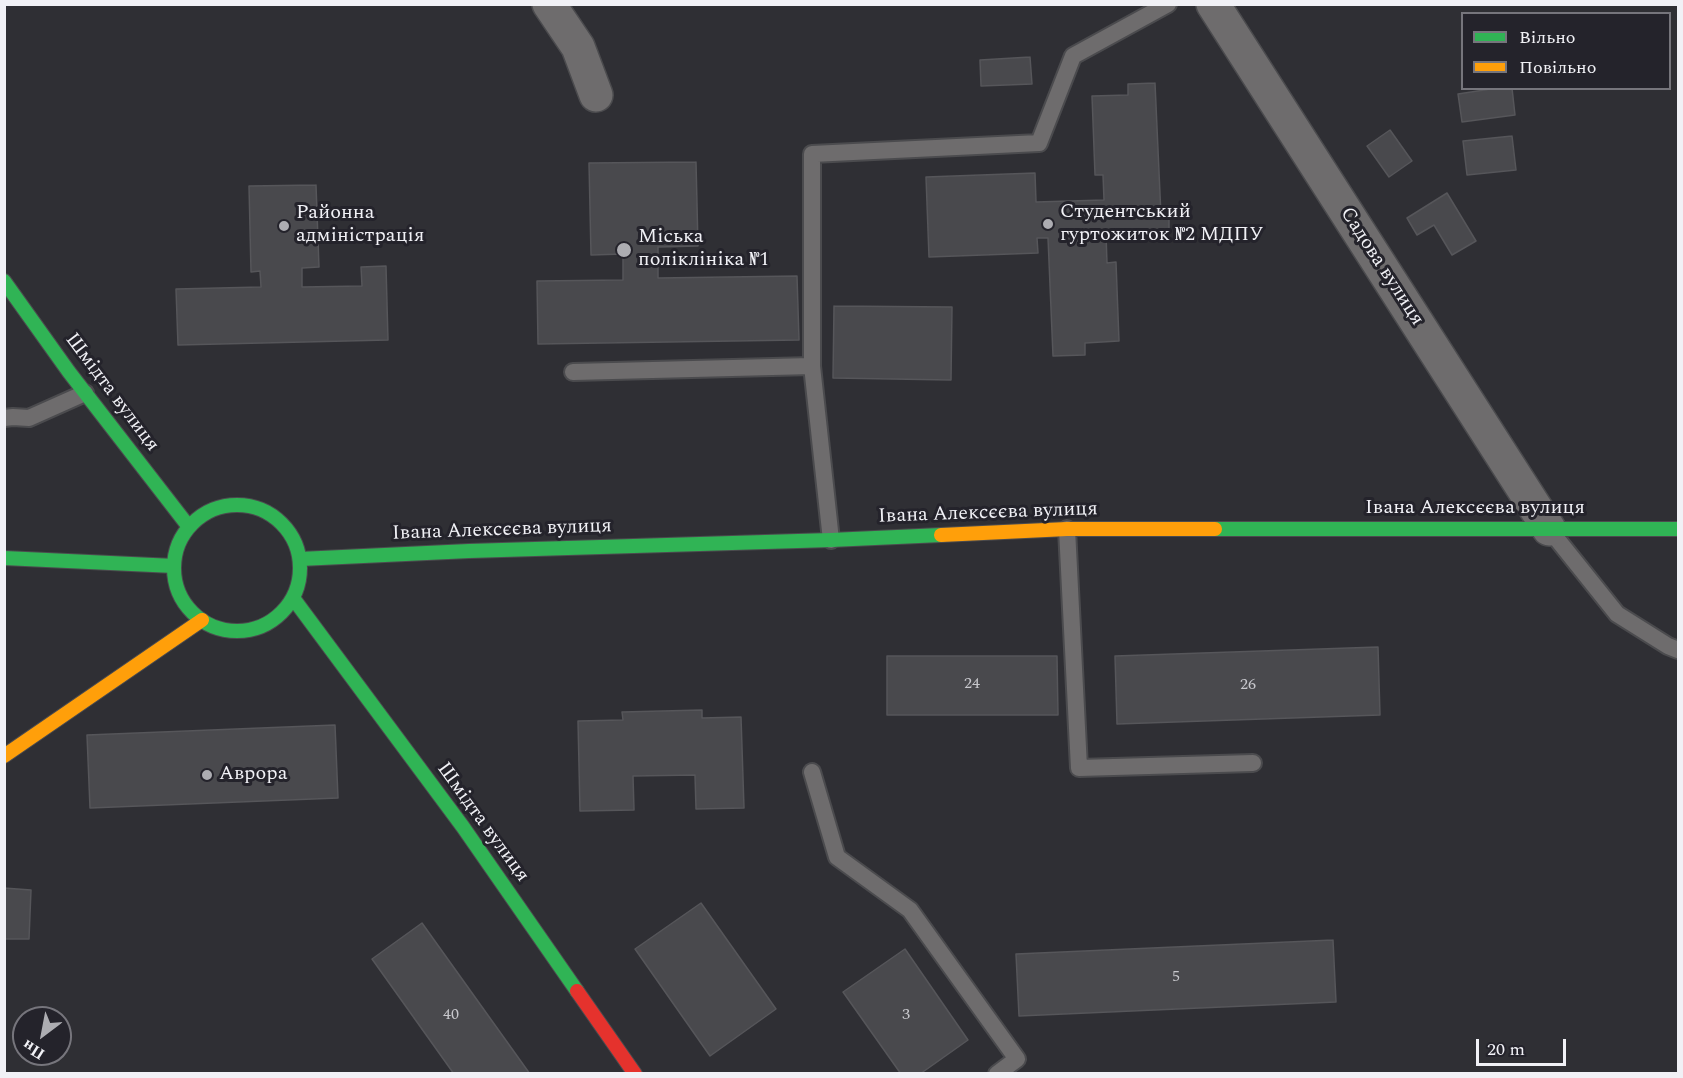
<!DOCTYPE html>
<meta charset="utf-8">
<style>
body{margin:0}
#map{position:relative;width:1683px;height:1078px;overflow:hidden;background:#2f2f34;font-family:Spectral,serif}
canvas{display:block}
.frame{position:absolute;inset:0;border:6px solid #f1f1f6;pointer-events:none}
.legend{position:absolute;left:1461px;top:12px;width:210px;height:78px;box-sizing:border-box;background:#24232b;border:2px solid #76757c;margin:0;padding:8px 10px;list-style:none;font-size:18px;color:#f1f1f6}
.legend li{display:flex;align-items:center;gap:12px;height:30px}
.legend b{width:30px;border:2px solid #76757c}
.north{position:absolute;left:12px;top:1006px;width:60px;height:60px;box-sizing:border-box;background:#24232b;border:2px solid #76757c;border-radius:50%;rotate:212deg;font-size:16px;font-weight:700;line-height:24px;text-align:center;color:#f1f1f6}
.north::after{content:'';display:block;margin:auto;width:21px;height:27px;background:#adadb2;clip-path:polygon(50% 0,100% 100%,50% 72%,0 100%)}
.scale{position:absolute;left:1476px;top:1039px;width:90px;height:27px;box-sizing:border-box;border:3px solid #f1f1f6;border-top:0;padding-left:8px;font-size:18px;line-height:21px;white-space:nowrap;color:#f1f1f6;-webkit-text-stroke:4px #24232b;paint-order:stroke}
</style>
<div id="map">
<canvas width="1683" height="1078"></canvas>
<div class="frame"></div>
<ul class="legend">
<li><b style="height:8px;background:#30b455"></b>Вільно</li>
<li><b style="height:8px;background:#ff9f0a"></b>Повільно</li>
</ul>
<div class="north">Пн</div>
<div class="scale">20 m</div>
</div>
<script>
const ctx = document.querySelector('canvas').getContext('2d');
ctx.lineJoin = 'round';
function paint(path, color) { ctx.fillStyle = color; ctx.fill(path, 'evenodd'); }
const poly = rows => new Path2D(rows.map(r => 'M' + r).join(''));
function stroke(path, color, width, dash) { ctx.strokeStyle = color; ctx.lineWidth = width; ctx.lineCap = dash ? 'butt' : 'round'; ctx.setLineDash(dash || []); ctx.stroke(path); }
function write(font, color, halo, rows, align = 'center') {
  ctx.font = font + ' Spectral,serif'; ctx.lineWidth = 6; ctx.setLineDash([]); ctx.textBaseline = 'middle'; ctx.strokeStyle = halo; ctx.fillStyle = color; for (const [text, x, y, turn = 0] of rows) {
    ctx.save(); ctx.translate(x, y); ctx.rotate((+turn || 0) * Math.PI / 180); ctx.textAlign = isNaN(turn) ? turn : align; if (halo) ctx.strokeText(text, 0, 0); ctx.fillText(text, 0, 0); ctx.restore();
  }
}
const building = poly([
 [1030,57,1032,84,981,86,980,60,1030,57],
 [1155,83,1161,216,1169,216,1169,232,1106,234,1107,263,1116,262,1119,341,1085,343,1085,355,1053,356,1048,238,1037,238,1038,253,929,257,926,177,1035,173,1036,202,1104,200,1103,175,1095,175,1092,96,1128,95,1128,84,1155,83],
 [1497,88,1512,88,1515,115,1462,122,1458,94,1497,88],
 [1390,130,1412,161,1389,177,1367,146,1390,130],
 [1512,136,1516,170,1467,175,1463,141,1512,136],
 [696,162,698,246,658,247,658,278,797,276,799,340,538,344,537,281,623,280,623,254,591,255,589,163,696,162],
 [316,185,319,267,302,268,302,287,362,286,361,267,386,266,388,340,178,345,176,289,261,287,260,271,251,272,249,186,316,185],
 [1447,193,1476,241,1452,255,1434,225,1417,235,1407,218,1447,193],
 [834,306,952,307,951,380,833,378,834,306],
 [1378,647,1380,715,1117,724,1115,656,1378,647],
 [887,656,1057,656,1058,715,887,715,887,656],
 [702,710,702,718,741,717,744,808,696,809,695,775,633,776,634,810,580,811,578,721,623,720,622,712,702,710],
 [335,725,338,798,90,808,87,735,335,725],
 [4,888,31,890,29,939,4,939,4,888],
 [701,903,776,1009,710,1056,635,949,701,903],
 [422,923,530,1074,454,1074,372,959,422,923],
 [1333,940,1336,1002,1019,1016,1016,954,1333,940],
 [905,949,968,1040,920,1074,901,1074,843,992,905,949]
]);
paint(building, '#49494d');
stroke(building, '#56565a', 1.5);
const lane = poly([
 [812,366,812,154,1039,143,1073,56,1168,4],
 [573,372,812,366,831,540],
 [4,418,13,417,29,418,85,393],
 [1067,529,1079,768,1253,763],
 [1549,529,1617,614,1668,646,1678,650],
 [812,772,837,857,910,910,1017,1059,997,1074]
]);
const street = poly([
 [549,4,578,47,596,95],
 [1213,4,1549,529]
]);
const fast = poly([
 [4,281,69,372,189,527],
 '174 568a63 63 0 1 1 126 0a63 63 0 1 1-126 0Z',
 [1215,529,1678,529],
 [4,558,174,566],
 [300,559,469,551,831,540,941,535],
 [293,598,463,827,577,991]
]);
const slow = poly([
 [941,535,1067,529,1215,529],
 [4,756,202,620]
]);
const jam = poly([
 [577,991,635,1074]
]);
stroke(lane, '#4b4b4e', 20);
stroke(street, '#4b4b4e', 36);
stroke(fast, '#4b4b4e', 16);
stroke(slow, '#4b4b4e', 16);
stroke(jam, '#4b4b4e', 16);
stroke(lane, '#6e6c6d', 16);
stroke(street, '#6e6c6d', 33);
stroke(fast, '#30b455', 14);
stroke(slow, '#ff9f0a', 14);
stroke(jam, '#e5322d', 14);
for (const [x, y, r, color] of [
 [1048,224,6,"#adadb2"],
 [284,226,6,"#adadb2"],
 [624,250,8,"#adadb2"],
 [207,775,6,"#adadb2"]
]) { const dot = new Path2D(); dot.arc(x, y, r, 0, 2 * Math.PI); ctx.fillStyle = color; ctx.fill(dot); stroke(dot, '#24232b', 2); }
write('16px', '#c7c7cc', null, [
 ["24",972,685],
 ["26",1248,686],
 ["5",1176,978],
 ["40",451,1016],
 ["3",906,1016]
]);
write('20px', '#f1f1f6', '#24232b', [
 ["Студентський",1060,213],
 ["гуртожиток №2 МДПУ",1060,236],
 ["Районна",296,214],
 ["адміністрація",296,237],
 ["Міська",638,238],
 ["поліклініка №1",638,261],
 ["Аврора",219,775]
], 'left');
write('20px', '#f1f1f6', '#24232b', [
 ["Садова вулиця",1381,267,57],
 ["Шмідта вулиця",111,393,53],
 ["Івана Алексєєва вулиця",1475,509],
 ["Івана Алексєєва вулиця",988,514,-2],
 ["Івана Алексєєва вулиця",502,531,-2],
 ["Шмідта вулиця",482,823,54]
]);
</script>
